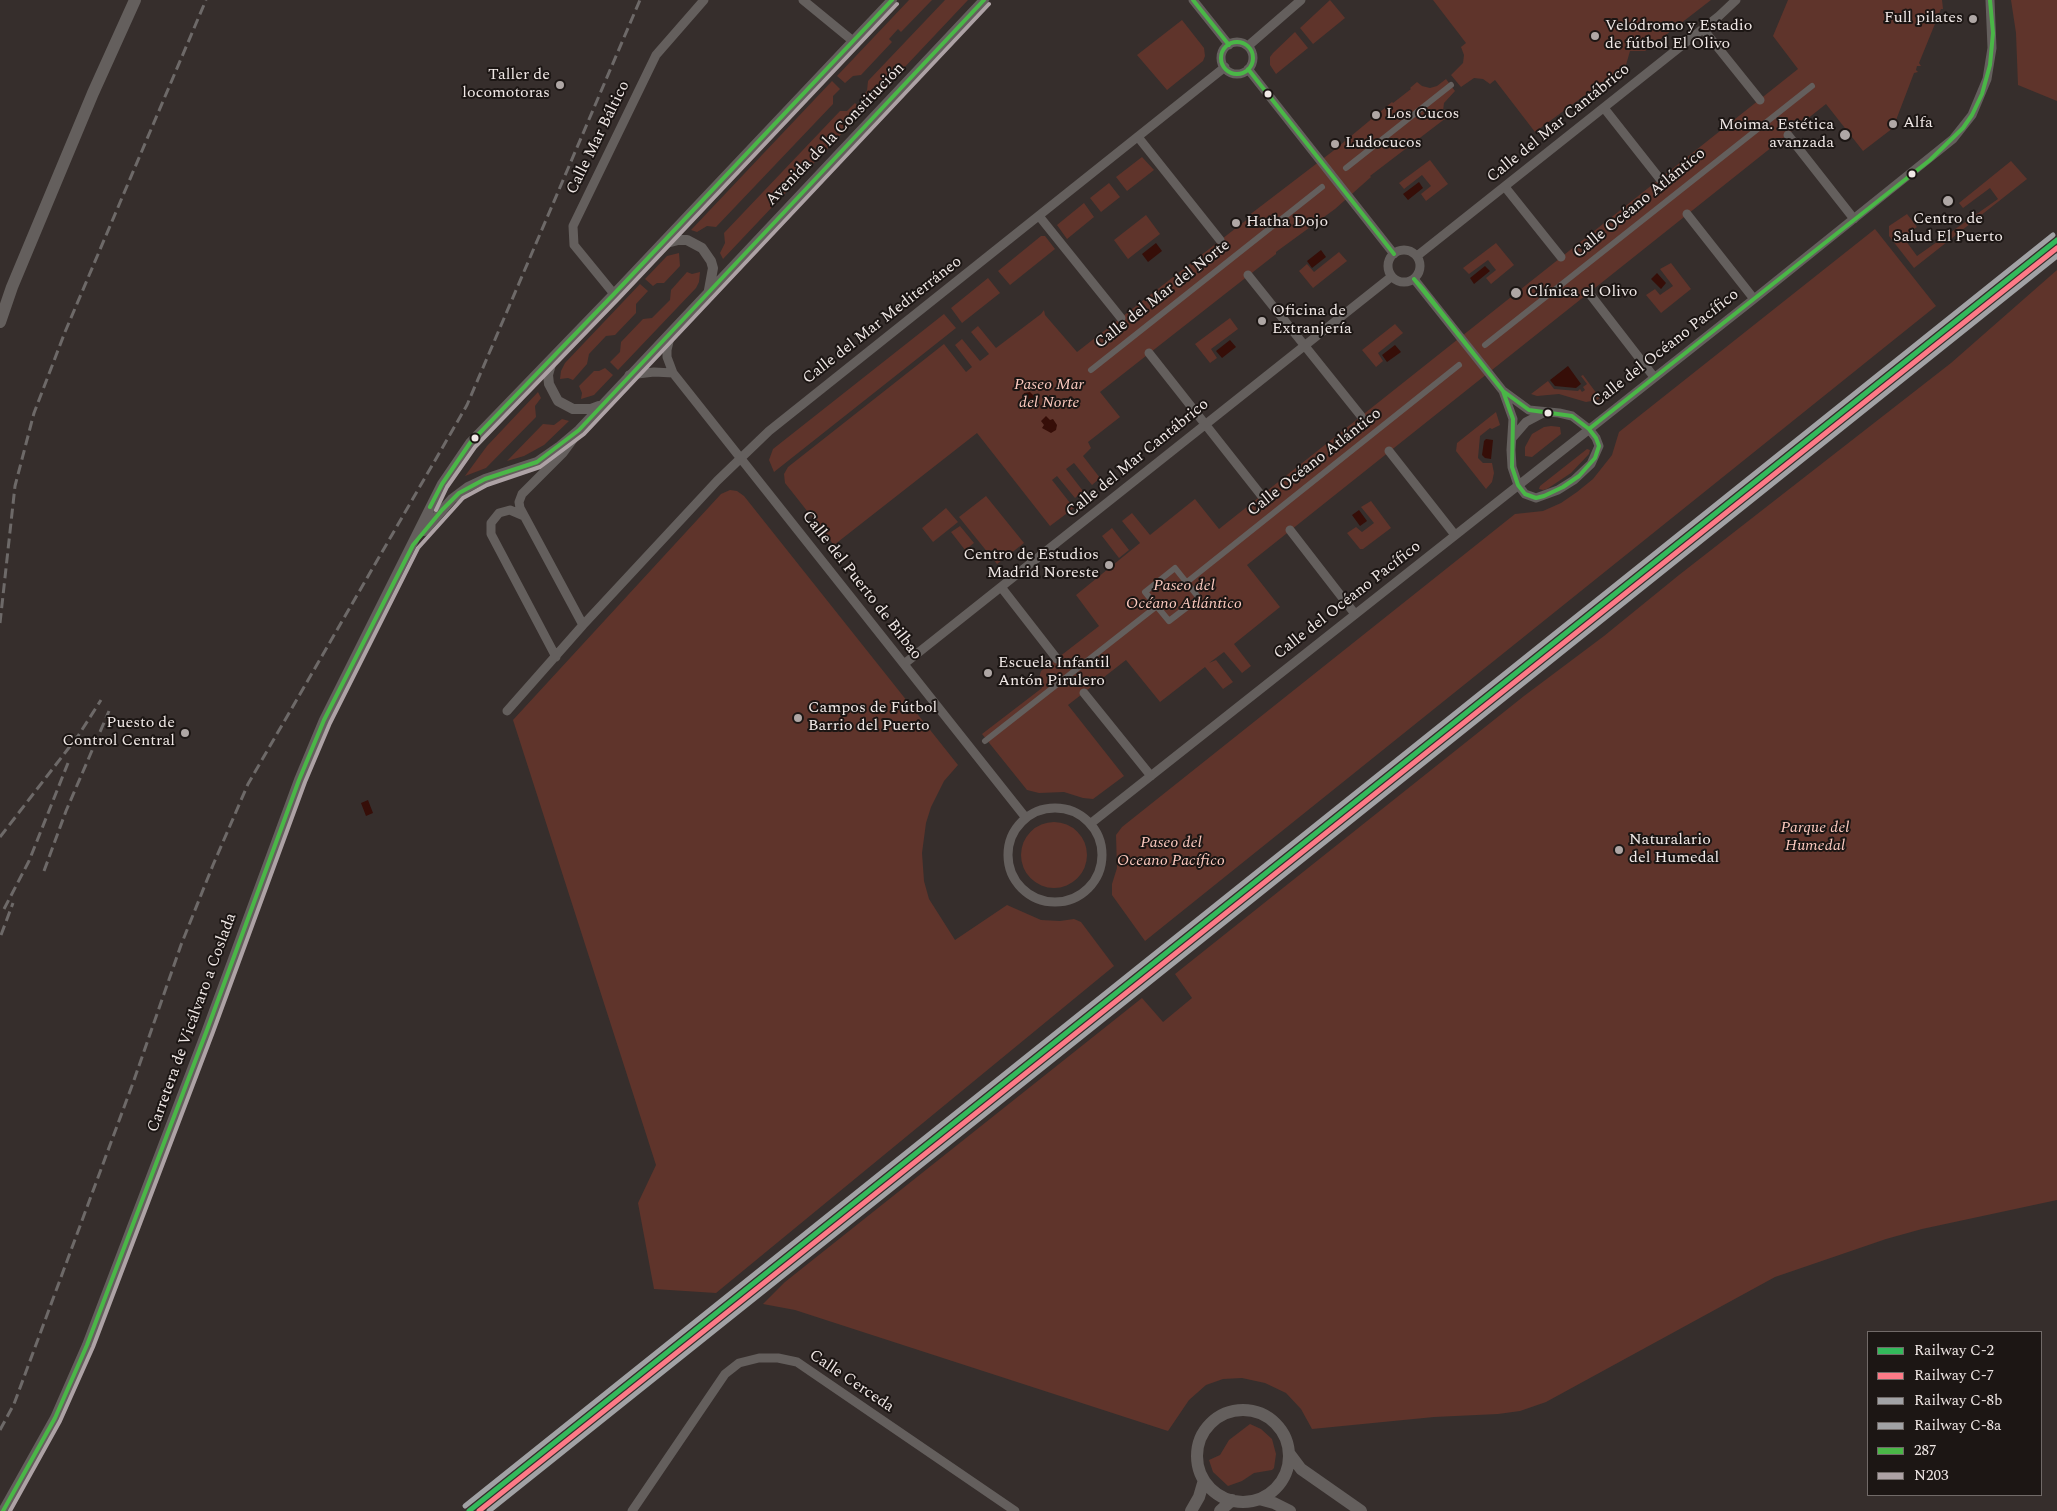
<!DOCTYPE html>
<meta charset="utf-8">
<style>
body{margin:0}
#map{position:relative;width:2057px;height:1511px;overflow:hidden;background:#362e2c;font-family:Spectral,serif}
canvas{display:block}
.legend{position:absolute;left:1867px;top:1331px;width:175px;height:165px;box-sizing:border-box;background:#1c1614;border:1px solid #716a68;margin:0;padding:6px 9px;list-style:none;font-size:15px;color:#f0e8e6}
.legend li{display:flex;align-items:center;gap:10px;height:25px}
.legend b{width:25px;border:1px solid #716a68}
</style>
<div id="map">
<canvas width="2057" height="1511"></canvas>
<ul class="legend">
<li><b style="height:6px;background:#33b95b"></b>Railway C-2</li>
<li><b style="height:6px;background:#fd7a87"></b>Railway C-7</li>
<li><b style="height:6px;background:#a1a2a5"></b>Railway C-8b</li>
<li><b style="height:6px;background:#a1a2a5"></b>Railway C-8a</li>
<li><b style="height:6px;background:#4ab747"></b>287</li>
<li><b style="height:6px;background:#ada2a5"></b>N203</li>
</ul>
</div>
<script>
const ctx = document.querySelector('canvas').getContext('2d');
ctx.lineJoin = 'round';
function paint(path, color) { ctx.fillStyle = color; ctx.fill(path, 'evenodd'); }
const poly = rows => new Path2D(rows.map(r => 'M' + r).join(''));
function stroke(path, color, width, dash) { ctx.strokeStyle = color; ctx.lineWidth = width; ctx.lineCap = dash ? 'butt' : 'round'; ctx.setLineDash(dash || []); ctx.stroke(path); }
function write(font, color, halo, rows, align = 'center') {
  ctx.font = font + ' Spectral,serif'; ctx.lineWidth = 4; ctx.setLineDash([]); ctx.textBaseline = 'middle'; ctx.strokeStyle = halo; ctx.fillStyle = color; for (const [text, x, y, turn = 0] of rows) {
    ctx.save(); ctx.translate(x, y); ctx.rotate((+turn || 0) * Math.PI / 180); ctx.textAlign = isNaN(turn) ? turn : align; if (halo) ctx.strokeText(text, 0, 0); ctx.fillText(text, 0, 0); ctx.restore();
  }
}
paint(poly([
 [909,0,932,0,901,32,898,29,889,39,892,42,861,75,853,76,845,83,837,76],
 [945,0,968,0,869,105,861,97,867,91,868,81],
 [1330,0,1345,18,1313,44,1300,28],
 [1433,0,1711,0,1645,51,1630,51,1626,65,1535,132,1495,80,1490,84,1483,79,1474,78,1461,87,1451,75,1463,63,1464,55,1461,47,1466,43],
 [1788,0,1942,0,1943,9,1941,9,1919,63,1921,66,1917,66,1916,70,1918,72,1914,73,1893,128,1863,151,1826,104,1247,565,1280,607,1234,644,1251,666,1242,673,1224,652,1209,663,1216,660,1233,682,1223,689,1205,667,1160,702,1126,660,1068,705,1124,776,1093,799,1083,798,1064,792,1039,793,1027,790,982,734,1042,688,1039,678,1041,671,1099,626,1076,595,1140,543,1122,521,1132,513,1150,535,1195,499,1219,529,1798,69,1773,36],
 [2011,0,2057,0,2057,101,2018,85,2016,33],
 [1182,20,1204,48,1205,56,1203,61,1167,90,1137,55],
 [1295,32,1308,48,1276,74,1270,65,1270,57,1273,53],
 [1446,79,1455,91,1444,103,1443,111,1446,118,1370,176,1371,177,1335,209,1276,252,1276,254,1100,392,1120,417,1088,442,1091,448,1083,456,1100,478,1092,485,1074,463,1066,469,1083,491,1075,498,1057,476,1052,480,1074,508,1050,526,977,433,834,545,785,483,784,474,788,467,944,344,966,372,972,367,955,345,962,339,980,361,989,354,971,332,978,326,996,348,1041,314,1044,310,1045,315,1077,352,1236,228,1249,218,1248,216,1333,151,1392,102,1393,103,1411,89,1410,88,1417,82,1422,86,1430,88,1437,86],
 [832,81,840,89,833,96,833,104,716,227,707,226,697,232,691,230],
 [855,103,863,111,723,259,720,253,725,243,724,233,840,111,847,111],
 [1142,157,1154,170,1127,191,1116,177],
 [1430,160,1448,184,1426,201,1421,194,1431,186,1422,175,1404,189,1399,183],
 [2011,161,2027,179,1914,268,1889,236,1889,226,1907,214,1917,227,1903,237,1917,256,1998,199,1990,188,1963,208,1959,203],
 [1109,183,1120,197,1101,212,1090,198],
 [1084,203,1094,217,1067,239,1057,225],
 [1146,215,1160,234,1128,259,1114,240],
 [1875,229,1936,306,1145,941,1112,895,1112,884,1117,868,1116,835,1122,827,1515,514,1543,511,1561,503,1577,492,1593,479,1612,455,1619,432],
 [1041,236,1045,236,1055,249,1010,285,998,271],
 [1496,243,1514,265,1491,284,1486,278,1496,270,1488,260,1469,274,1463,268],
 [1339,252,1347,261,1313,288,1299,271,1307,264,1314,272],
 [679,253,680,266,664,283,657,283,653,286,645,279,667,256],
 [1671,263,1691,289,1661,313,1646,295,1655,289,1660,295,1673,286,1660,269],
 [2057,270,2057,1200,1922,1229,1886,1239,1775,1277,1546,1402,1520,1411,1498,1414,1434,1417,1312,1429,1301,1409,1286,1393,1265,1383,1242,1378,1223,1379,1206,1385,1189,1400,1168,1431,795,1310,763,1304,785,1282,1142,998,1163,1022,1192,998,1175,974,1524,696,1604,636,1679,575,1951,363],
 [687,272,692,274,700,272,699,282,696,288,618,370,610,362,620,352,621,342,643,319,652,318,670,300,671,290],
 [988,278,1000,293,962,323,951,308],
 [640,284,648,291,636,304,636,313,615,335,606,336,589,354,587,364,573,380,568,378,560,379,561,371,565,363],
 [944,314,956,328,774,472,769,460,773,449],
 [1230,318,1238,329,1211,349,1217,358,1210,363,1195,344],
 [1395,324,1403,333,1378,353,1383,361,1376,367,1362,350],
 [605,368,613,375,594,395,581,399,582,393,579,386,594,371,599,371],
 [1583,375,1600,398,1597,400,1586,402,1559,394,1537,396,1531,394,1548,381,1554,389,1578,391,1580,389,1582,392,1585,390,1583,387,1587,384,1581,376],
 [538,392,541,398,535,406,536,417,486,468,465,476,487,446],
 [1496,412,1500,425,1492,429,1490,428,1480,436,1478,458,1483,463,1492,463,1494,473,1492,482,1486,489,1456,451,1457,443],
 [562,419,569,421,544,445,524,456,507,461,543,424,554,425],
 [1551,426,1560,427,1561,434,1532,457,1525,456,1525,447,1532,434,1544,427],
 [1587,449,1590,450,1589,454,1571,473,1547,489,1543,490,1539,489,1540,486],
 [730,490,737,491,744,496,958,765,944,781,931,807,926,823,922,853,924,881,929,899,955,940,1007,905,1041,920,1060,921,1074,919,1081,922,1114,966,716,1293,654,1289,638,1203,656,1165,513,720,721,494],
 [986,496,1024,543,997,564,959,517],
 [1371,501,1391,528,1363,549,1360,549,1347,533,1356,527,1362,532,1374,523,1361,507],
 [946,508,958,522,933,542,922,528],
 [960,526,974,543,965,550,951,532],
 [1112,528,1129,550,1119,558,1102,536],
 '1021 855a33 33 0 1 1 66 0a33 33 0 1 1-66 0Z',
 [1250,1424,1261,1429,1272,1439,1276,1454,1274,1468,1272,1470,1254,1473,1242,1481,1228,1486,1213,1472,1209,1460,1220,1455,1229,1440]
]), '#5f342b');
paint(poly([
 [1419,182,1423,188,1408,200,1403,194],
 [1156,243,1162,251,1148,262,1142,254],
 [1321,250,1326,257,1312,268,1307,261],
 [1485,266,1490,271,1474,284,1470,278],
 [1657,273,1666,283,1661,289,1651,279],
 [1230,340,1236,347,1222,358,1216,351],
 [1395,345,1401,352,1387,362,1382,355],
 [1568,366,1581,384,1576,388,1555,386,1550,380],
 [1030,392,1035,397,1033,400,1037,404,1031,409,1027,404,1024,405,1021,400,1024,393],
 [1046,416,1050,420,1053,419,1057,425,1056,430,1051,433,1042,428,1044,425,1041,421],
 [1486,439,1493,440,1491,459,1485,458,1482,455,1484,441],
 [1359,510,1367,521,1360,526,1352,515],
 [368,800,373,813,366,816,361,803]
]), '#360e08');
stroke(poly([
 [1346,168,1451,85],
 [1485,345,1812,86],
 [1091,370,1322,187],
 [1175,568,1199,598,1169,621,1145,592,1175,568],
 [1187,582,1459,365],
 [985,741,1157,606]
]), '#645f5d', 6);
stroke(poly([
 [803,0,853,41],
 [1193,0,1229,45],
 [1703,29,1760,100],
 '1221 58a16 16 0 1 1 32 0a16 16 0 1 1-32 0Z',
 [1248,46,1301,0],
 [1248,69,1394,254],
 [1604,108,1660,179],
 [1788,135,1854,219],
 [1138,137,1220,240],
 [1505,187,1561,257],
 [1687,214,1754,299],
 [1039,216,1121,318],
 '1388 266a16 16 0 1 1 32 0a16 16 0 1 1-32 0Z',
 [1417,256,1719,16,1736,0],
 [1248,275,1361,416],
 [1414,279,1503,391,1529,410,1559,413,1572,416,1589,429,1596,438,1599,446,1591,464,1574,480,1558,490,1536,498,1525,494,1518,485,1512,467,1511,450,1513,419,1503,391],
 [1589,293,1654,377],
 [614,294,574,245,573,226,656,55,704,0],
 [671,333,667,350,667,357,673,373,1026,818],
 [1149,353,1261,495],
 [629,375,654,372,673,373],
 [577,434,563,453,522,494,519,502,520,508,583,625],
 [1513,437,1526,422,1543,413],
 [1389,451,1455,535],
 [524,516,510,510,499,513,491,523,491,534,556,657],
 [1290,530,1355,614],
 [1001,587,1057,659],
 [904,664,1391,277],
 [1084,693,1151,776],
 [507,711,583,625,717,481,769,431,1225,67],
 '1008 855a47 47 0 1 1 94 0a47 47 0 1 1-94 0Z',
 [1090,824,1754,299,1953,139,1972,115,1987,79,1992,48,1990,0],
 [632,1511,725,1374,739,1363,759,1358,778,1358,797,1362,1015,1511]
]), '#645f5d', 9);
stroke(poly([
 [663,244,678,240,687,240,702,248,711,261,713,268,709,290],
 [553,357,548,375,549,384,558,401,573,409,591,409,599,406],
 [424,531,452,499,468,487,485,479,537,462,560,446,579,430,984,0],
 [3,1511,55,1418,87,1345,207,1030,299,780,324,720,442,484,470,443,614,294,892,0]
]), '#645f5d', 10);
stroke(poly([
 [0,322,12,287,93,93,135,0],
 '1197 1456a46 46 0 1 1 92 0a46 46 0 1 1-92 0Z',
 [1289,1453,1301,1469,1361,1511],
 [1259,1499,1274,1503,1290,1511],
 [1191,1511,1199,1497,1204,1480],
 [1220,1511,1232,1500]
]), '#645f5d', 12);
stroke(poly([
 [0,623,15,486,34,413,65,332,206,0],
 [0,837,78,736,101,700],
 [44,871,66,811,109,711],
 [4,909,29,861,68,763],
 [1,935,13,903],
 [0,1430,14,1404,133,1083,181,945,213,865,248,784,467,405,640,0]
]), '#6d6968', 3, [10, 5]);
stroke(poly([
 [1193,0,1229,45],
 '1221 58a16 16 0 1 1 32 0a16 16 0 1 1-32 0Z',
 [1248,69,1394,254],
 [1414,279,1423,289,1503,391,1414,279],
 [1503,391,1529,410,1572,416,1589,429,1596,438,1599,446,1595,458,1579,476,1563,487,1544,496,1536,498,1525,494,1518,485,1512,467,1513,419,1503,391],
 [1589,429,1930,160,1963,128,1972,115,1982,94,1990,65,1993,33,1990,0],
 [430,507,442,484,470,443,614,294,892,0],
 [3,1511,55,1418,87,1345,207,1030,299,780,324,720,413,545,442,510,459,493,485,479,537,462,579,430,984,0]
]), '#4ab747', 4);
stroke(poly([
 [436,510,447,487,475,447,619,298,897,4],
 [10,1511,60,1421,93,1347,213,1032,305,782,330,723,418,548,463,498,487,485,540,467,584,434,989,4]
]), '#ada2a5', 4);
stroke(poly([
 [469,1511,2057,240]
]), '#33b95b', 5);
stroke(poly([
 [479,1511,2057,248]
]), '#fd7a87', 5);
stroke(poly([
 [465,1506,2053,235]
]), '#a1a2a5', 5);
stroke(poly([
 [489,1511,2057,256]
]), '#a1a2a5', 5);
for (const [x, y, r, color] of [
 [1973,19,5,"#afa7a5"],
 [1595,36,5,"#afa7a5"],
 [560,85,5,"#afa7a5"],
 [1268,94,4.5,"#f0e8e6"],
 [1376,115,5,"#afa7a5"],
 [1893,124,5,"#afa7a5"],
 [1845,135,6,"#afa7a5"],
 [1335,144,5,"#afa7a5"],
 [1912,174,4.5,"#f0e8e6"],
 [1948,201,6,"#afa7a5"],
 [1236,223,5,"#afa7a5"],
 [1516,293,6,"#afa7a5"],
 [1262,321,5,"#afa7a5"],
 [1548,413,4.5,"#f0e8e6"],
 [475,438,4.5,"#f0e8e6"],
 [1109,565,5,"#afa7a5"],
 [988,673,5,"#afa7a5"],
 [798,718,5,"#afa7a5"],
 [185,733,5,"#afa7a5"],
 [1619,850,5,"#afa7a5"]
]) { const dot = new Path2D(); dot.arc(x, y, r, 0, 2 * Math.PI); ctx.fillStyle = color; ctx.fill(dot); stroke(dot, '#1c1614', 2); }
write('16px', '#f0e8e6', '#1c1614', [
 ["Full pilates",1963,19,"right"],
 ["Velódromo y Estadio",1605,27],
 ["de fútbol El Olivo",1605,45],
 ["Taller de",550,76,"right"],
 ["locomotoras",550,94,"right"],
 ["Los Cucos",1386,115],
 ["Alfa",1903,124],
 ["Moima. Estética",1834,126,"right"],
 ["avanzada",1834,144,"right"],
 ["Ludocucos",1345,144],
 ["Centro de",1948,220,"center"],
 ["Salud El Puerto",1948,238,"center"],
 ["Hatha Dojo",1246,223],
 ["Clínica el Olivo",1527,293],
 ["Oficina de",1272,312],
 ["Extranjería",1272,330],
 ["Centro de Estudios",1099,556,"right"],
 ["Madrid Noreste",1099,574,"right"],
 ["Escuela Infantil",998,664],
 ["Antón Pirulero",998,682],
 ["Campos de Fútbol",808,709],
 ["Barrio del Puerto",808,727],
 ["Puesto de",175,724,"right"],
 ["Control Central",175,742,"right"],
 ["Naturalario",1629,841],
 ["del Humedal",1629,859]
], 'left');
write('16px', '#f0e8e6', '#1c1614', [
 ["Calle del Mar Cantábrico",1559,124,-39],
 ["Avenida de la Constitución",836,135,-46],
 ["Calle Mar Báltico",599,138,-64],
 ["Calle Océano Atlántico",1640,204,-39],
 ["Calle del Mar del Norte",1163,295,-38],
 ["Calle del Mar Mediterráneo",883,321,-38],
 ["Calle del Océano Pacífico",1666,349,-38],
 ["Calle del Mar Cantábrico",1138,459,-39],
 ["Calle Océano Atlántico",1315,463,-38],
 ["Calle del Puerto de Bilbao",861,586,52],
 ["Calle del Océano Pacífico",1348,601,-38],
 ["Carretera de Vicálvaro a Coslada",193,1023,-70],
 ["Calle Cerceda",851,1382,34]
]);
write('italic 16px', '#fccabf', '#1c1614', [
 ["Paseo Mar",1049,386],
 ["del Norte",1049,404],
 ["Paseo del",1184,587],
 ["Océano Atlántico",1184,605],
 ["Parque del",1815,829],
 ["Humedal",1815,847],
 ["Paseo del",1171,844],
 ["Oceano Pacífico",1171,862]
]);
</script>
